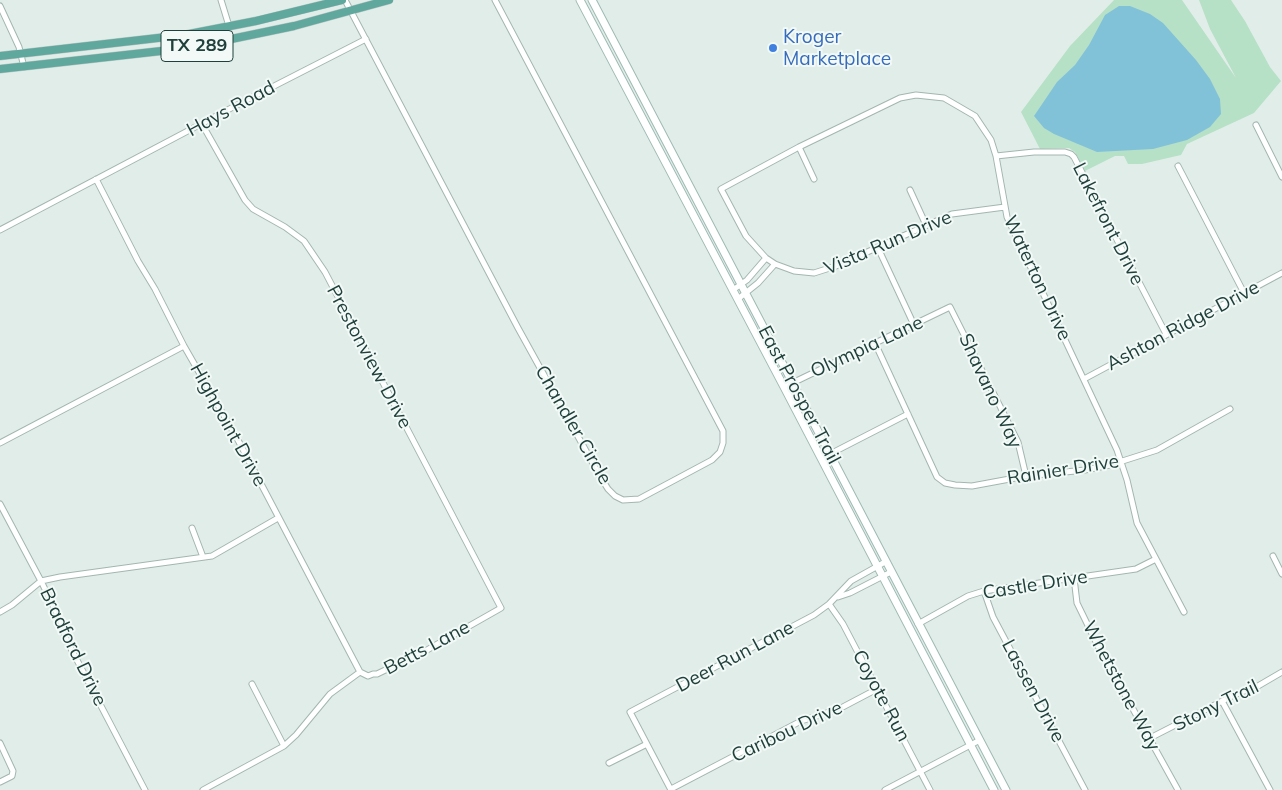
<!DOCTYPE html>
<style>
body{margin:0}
canvas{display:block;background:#e1ede9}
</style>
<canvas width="1282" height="790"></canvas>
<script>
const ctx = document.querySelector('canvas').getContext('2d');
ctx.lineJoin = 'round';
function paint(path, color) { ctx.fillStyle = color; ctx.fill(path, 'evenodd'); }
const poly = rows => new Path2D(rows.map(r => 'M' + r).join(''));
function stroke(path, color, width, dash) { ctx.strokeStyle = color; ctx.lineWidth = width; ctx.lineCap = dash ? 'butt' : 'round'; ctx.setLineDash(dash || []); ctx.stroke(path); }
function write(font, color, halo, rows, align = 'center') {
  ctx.font = font + ' Mulish,sans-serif'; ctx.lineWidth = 4; ctx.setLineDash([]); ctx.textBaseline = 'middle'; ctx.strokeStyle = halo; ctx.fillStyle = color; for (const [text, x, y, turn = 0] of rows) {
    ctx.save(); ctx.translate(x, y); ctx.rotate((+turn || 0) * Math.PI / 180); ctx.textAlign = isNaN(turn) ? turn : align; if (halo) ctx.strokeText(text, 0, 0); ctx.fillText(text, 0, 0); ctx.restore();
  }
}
paint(poly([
 [1114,0,1182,0,1236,78,1210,29,1199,0,1231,0,1245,21,1270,67,1281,81,1254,113,1187,144,1181,155,1142,164,1128,164,1124,156,1115,156,1085,171,1075,152,1069,148,1040,149,1021,112,1070,46]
]), '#b7e1c7');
paint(poly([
 [1119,6,1130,6,1150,14,1163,23,1196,60,1210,79,1220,99,1221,114,1210,127,1187,140,1153,149,1097,152,1054,134,1044,128,1034,116,1057,82,1075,65,1089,45,1105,15]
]), '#82c2d9');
const street = poly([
 [221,0,229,26],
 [345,0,518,328,601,478,608,489,615,496,623,500,639,499,712,460,720,452,723,443,723,431,495,0],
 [0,6,19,47,24,67],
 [202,124,245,200,253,209,285,227,304,241,325,272,501,608,427,650,377,674,373,674,368,676,360,672],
 [1256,125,1282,177],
 [799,147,814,179],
 [996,156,1034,152,1065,152,1071,154,1074,157,1166,334],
 [1178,166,1244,293],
 [96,179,138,261,155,289,184,346,239,442,360,672],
 [910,190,926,225],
 [1005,207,952,214,836,266,814,273,794,271,775,264,766,258,746,236,721,189,799,147,900,98,916,95,944,98,975,116,991,140,996,156,1007,217,1117,450,1127,480,1137,523,1184,612],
 [0,230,237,105,366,39],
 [878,248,914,325],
 [733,290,747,280,766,258],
 [738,299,758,283,775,264],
 [875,343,937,477,945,483,955,485,972,486,1026,476,1085,470,1110,465,1157,450,1230,409],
 [1084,379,1282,273],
 [784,387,950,307,1018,442,1026,476],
 [0,443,184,346],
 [830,454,908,414],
 [0,504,41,581,60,620,67,641,145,790],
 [192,528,203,557],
 [1273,556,1282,574],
 [1074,578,1077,603,1098,646,1178,790],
 [984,591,993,617,1085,790],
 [838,597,850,593,891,572],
 [829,604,843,624,930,790],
 [0,612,12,605,41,581,60,577,212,556,278,518],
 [918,624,968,596,984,591,1136,569,1156,559],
 [252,684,284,746],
 [1222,701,1270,790],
 [1150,738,1234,695,1258,686,1282,672],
 [0,743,13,771,12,776,0,782],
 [609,763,647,744],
 [671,789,801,721,839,709,877,689],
 [203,790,284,746,296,735,330,694,360,672],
 [671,790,630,712,814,615,829,604,851,581,885,562],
 [885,790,980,740]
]);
const secondary = poly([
 [580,0,784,387,994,790],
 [592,0,1006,790]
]);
const primary = poly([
 [0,56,184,35,256,21,342,0],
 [0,69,188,48,294,26,389,0]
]);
stroke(street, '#a3b6b1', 7);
stroke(secondary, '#9ebab3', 9);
stroke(primary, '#c0cac8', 9);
stroke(street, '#fff', 5);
stroke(secondary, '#fff', 7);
stroke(primary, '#60a89d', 8);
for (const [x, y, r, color] of [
 [773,48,5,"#3f7fe0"]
]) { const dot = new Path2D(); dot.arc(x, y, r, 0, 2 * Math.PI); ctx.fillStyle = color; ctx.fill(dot); stroke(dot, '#f2f9f6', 2); }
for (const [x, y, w] of [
 [197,46,72]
]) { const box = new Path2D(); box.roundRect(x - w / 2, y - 15.5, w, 31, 4); ctx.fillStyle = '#f2f9f6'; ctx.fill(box); stroke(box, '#1f403b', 1); }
write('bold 18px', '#1f403b', null, [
 ["TX 289",197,46]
]);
write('19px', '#366cbe', '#f2f9f6', [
 ["Kroger",783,37],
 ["Marketplace",783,59]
], 'left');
write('19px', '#1f403b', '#f2f9f6', [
 ["Hays Road",231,109,-28],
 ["Lakefront Drive",1108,224,63],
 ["Vista Run Drive",888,243,-23],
 ["Waterton Drive",1037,278,65],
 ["Ashton Ridge Drive",1183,326,-28],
 ["Olympia Lane",867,347,-25],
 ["Prestonview Drive",369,357,62],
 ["Shavano Way",990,391,65],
 ["East Prosper Trail",799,395,62],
 ["Highpoint Drive",228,425,61],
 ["Chandler Circle",573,425,60],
 ["Rainier Drive",1063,470,-9],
 ["Castle Drive",1035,585,-9],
 ["Bradford Drive",73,647,64],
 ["Betts Lane",427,648,-28],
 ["Deer Run Lane",735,657,-28],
 ["Whetstone Way",1121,686,62],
 ["Lassen Drive",1033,691,62],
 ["Coyote Run",881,696,62],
 ["Stony Trail",1216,706,-26],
 ["Caribou Drive",787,732,-25]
]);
</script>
